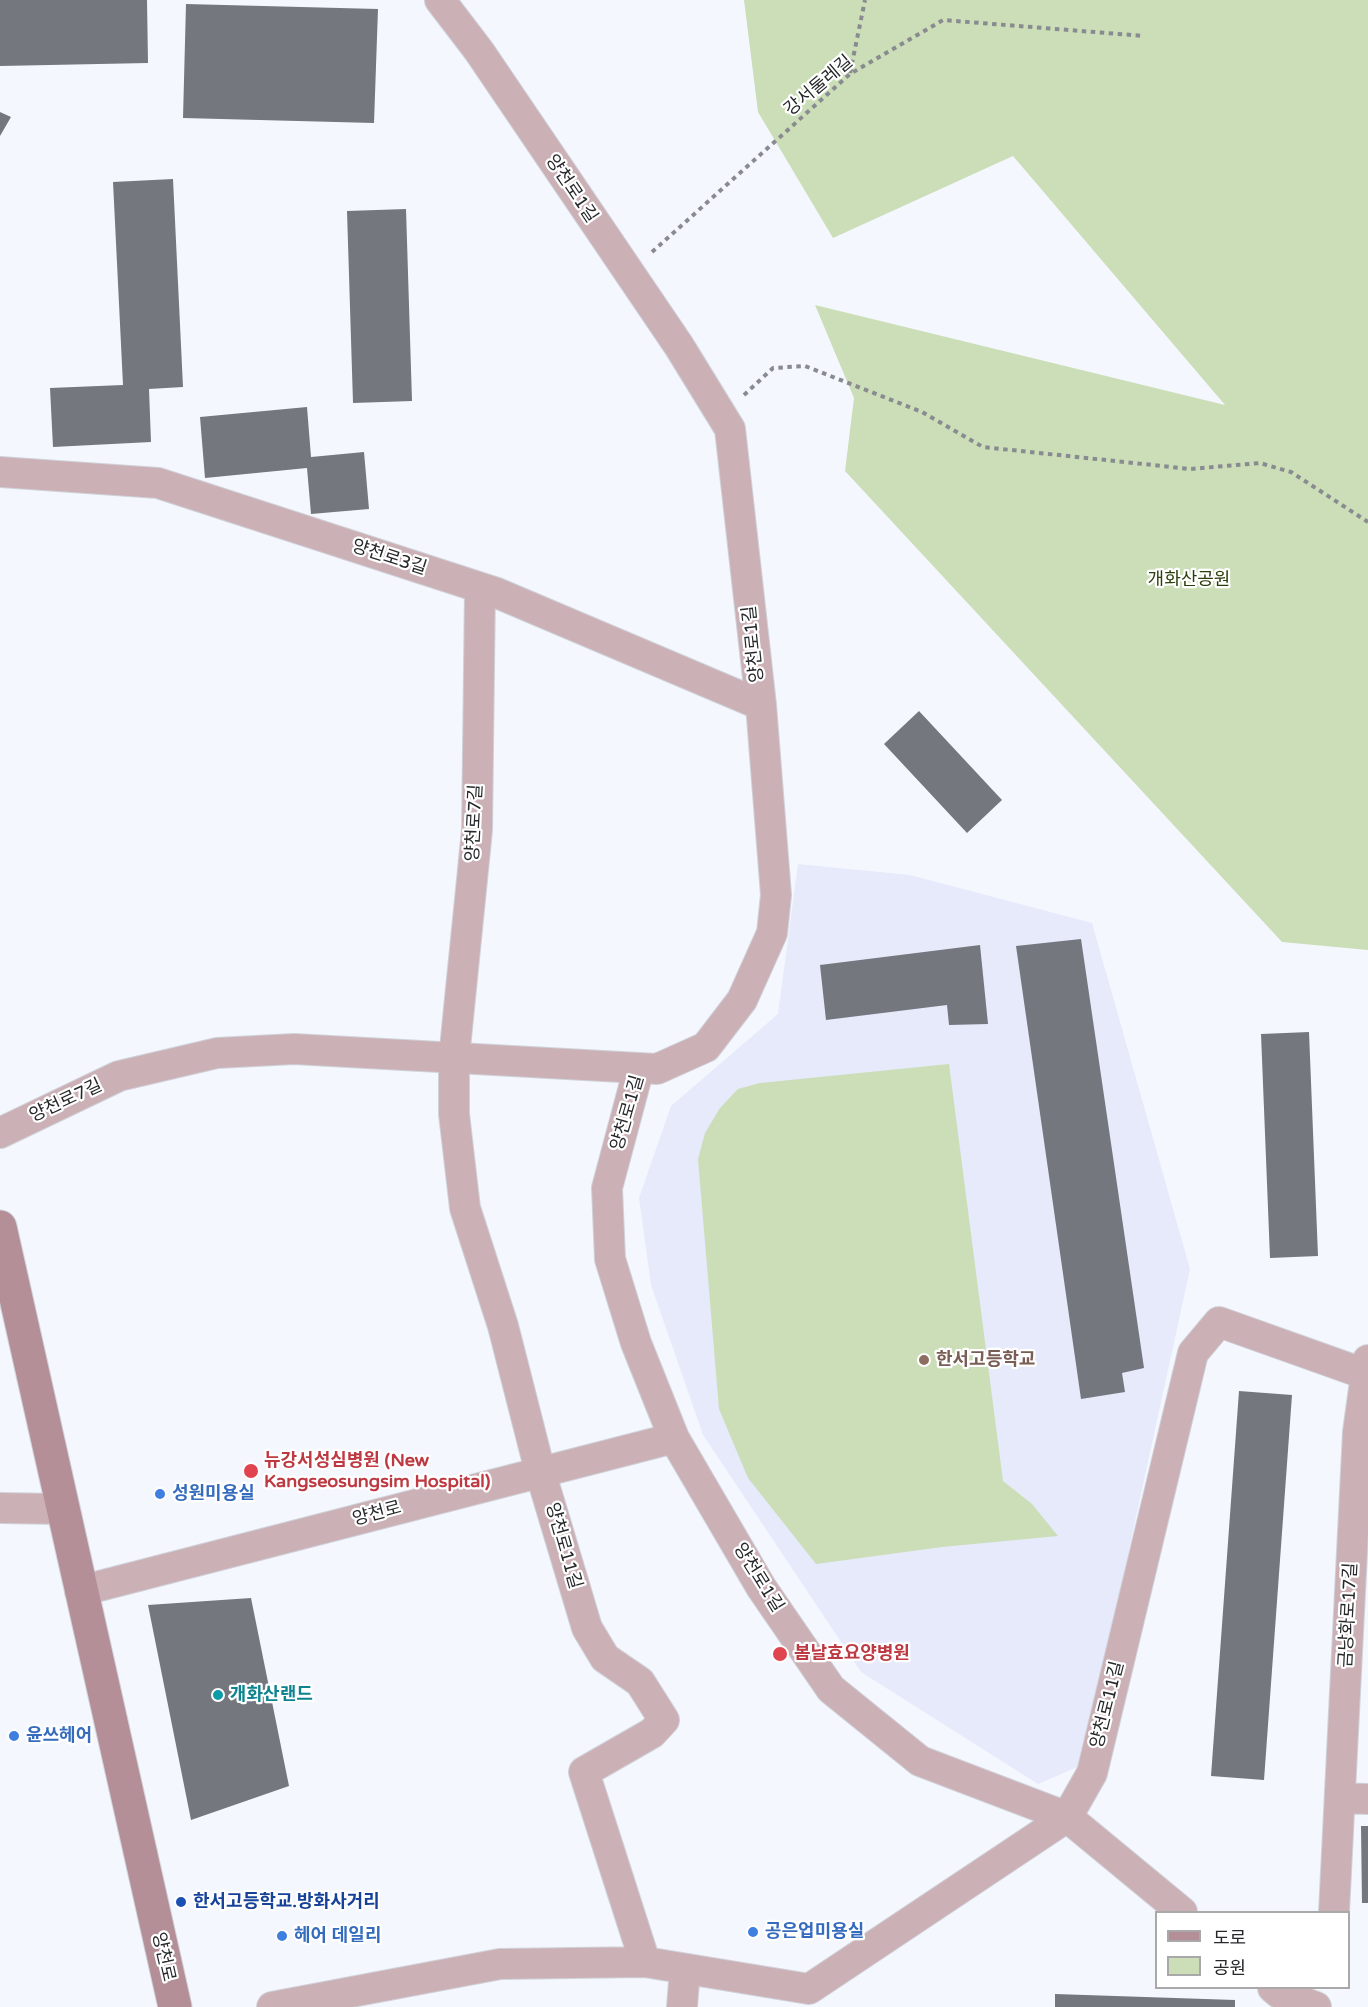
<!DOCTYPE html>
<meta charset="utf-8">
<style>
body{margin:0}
#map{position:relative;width:1368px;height:2007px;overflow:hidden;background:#f5f7ff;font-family:"Varela Round","Noto Sans KR",sans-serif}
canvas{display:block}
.legend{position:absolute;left:1155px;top:1911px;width:195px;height:78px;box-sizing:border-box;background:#fff;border:2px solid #a9a9aa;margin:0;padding:8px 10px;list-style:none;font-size:18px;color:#27282b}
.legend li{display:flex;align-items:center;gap:12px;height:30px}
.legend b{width:30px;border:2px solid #a9a9aa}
</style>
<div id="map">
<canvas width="1368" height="2007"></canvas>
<ul class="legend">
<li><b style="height:8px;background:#b48f97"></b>도로</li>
<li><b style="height:16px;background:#cbdeb8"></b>공원</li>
</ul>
</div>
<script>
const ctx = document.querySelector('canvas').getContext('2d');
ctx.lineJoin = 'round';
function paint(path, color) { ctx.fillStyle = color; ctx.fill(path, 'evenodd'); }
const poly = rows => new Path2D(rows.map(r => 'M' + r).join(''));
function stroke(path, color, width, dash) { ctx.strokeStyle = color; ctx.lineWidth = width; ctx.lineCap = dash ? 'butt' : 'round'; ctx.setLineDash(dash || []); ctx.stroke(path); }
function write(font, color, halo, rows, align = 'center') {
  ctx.font = font + ' "Varela Round","Noto Sans KR",sans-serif'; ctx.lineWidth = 4.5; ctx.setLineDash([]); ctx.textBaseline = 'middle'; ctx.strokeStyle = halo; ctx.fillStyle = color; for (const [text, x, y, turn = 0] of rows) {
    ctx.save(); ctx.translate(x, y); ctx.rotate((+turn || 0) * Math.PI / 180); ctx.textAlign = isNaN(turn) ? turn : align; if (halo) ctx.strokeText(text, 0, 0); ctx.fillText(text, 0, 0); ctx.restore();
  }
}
paint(poly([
 [798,864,910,875,1092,923,1190,1269,1082,1765,1038,1784,861,1672,703,1435,651,1285,639,1198,671,1106,778,1014]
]), '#e6eafa');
paint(poly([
 [744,0,1368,0,1368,950,1282,942,845,471,854,398,815,305,1225,405,1013,156,833,238,758,112],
 [949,1064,1003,1481,1032,1504,1058,1536,942,1547,816,1564,748,1478,719,1409,698,1159,705,1133,720,1108,738,1089,760,1083]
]), '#cbdeb8');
paint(poly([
 [0,0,147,0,148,63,0,66],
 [186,4,378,9,374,123,183,118],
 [0,112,11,117,0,136],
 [173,179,183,387,149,389,151,442,53,447,50,388,123,385,113,182],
 [406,209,412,401,353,403,347,211],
 [307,407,311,457,364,452,369,509,311,514,307,468,205,478,200,417],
 [919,711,1002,800,967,833,884,744],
 [1081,939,1144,1368,1122,1373,1125,1392,1081,1399,1016,946],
 [980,945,988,1024,949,1025,947,1005,826,1020,820,965],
 [1309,1032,1318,1256,1270,1258,1261,1034],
 [1239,1391,1292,1395,1264,1780,1211,1776],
 [251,1598,289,1786,191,1820,148,1605],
 [1361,1826,1368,1826,1368,1903,1362,1903],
 [1055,1994,1235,2000,1235,2007,1055,2007]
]), '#75777e');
const street = poly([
 [440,0,479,51,679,346,730,429,761,705,776,895,772,933,742,1000,706,1047,657,1069,639,1068,607,1188,610,1259,636,1343,674,1438,761,1587,831,1689,920,1761,1067,1817,1182,1912],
 [0,472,158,483,497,593,761,705],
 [480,588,477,830,454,1058,454,1114,465,1208,503,1326,540,1471,587,1628,605,1658,640,1682,664,1720,652,1733,584,1772,645,1962],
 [0,1133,119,1076,217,1053,294,1049,639,1068],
 [0,1508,61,1509],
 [80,1591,674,1438],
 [1340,1798,1368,1799],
 [1334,1912,1358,1432,1368,1360],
 [1273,1988,1279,1993,1316,2007],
 [272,2007,500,1964,645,1962,809,1989,1067,1817,1092,1773,1193,1353,1219,1322,1365,1374],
 [682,2007,685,1969]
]);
const secondary = poly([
 [0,1227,175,2007]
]);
stroke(street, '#d0d2d9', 32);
stroke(secondary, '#d0d2d9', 35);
stroke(poly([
 [850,73,865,0],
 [652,252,850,74,943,20,1144,36],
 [744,395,773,368,805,366,922,412,983,447,1190,469,1260,463,1291,472,1368,522]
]), '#8a8b91', 4, [4.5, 4.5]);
stroke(street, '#cbb1b6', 30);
stroke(secondary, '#b48f97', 33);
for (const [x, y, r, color] of [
 [924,1360,6,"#8d6e63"],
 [251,1471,8,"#e0444e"],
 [160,1494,6,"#3f7fe0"],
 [780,1654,8,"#e0444e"],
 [218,1695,6,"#0f9aa8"],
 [14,1736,6,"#3f7fe0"],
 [181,1902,6,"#1a4fb4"],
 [753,1932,6,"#3f7fe0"],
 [282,1936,6,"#3f7fe0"]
]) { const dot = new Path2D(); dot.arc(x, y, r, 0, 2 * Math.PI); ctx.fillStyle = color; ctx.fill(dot); stroke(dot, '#fff', 2); }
write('18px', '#27282b', '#fff', [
 ["강서둘레길",819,86,-40],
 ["양천로1길",571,189,56],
 ["양천로3길",389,558,18],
 ["양천로1길",754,644,-96],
 ["양천로7길",475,823,-87],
 ["양천로7길",66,1101,-25],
 ["양천로1길",628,1113,-74],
 ["양천로",377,1514,-15],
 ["양천로11길",563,1546,74],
 ["양천로1길",758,1578,58],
 ["금낭화로17길",1349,1615,-87],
 ["양천로11길",1108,1705,-76],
 ["양천로",163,1957,77]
]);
write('18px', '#2b3e0c', '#fff', [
 ["개화산공원",1189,580]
]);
write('bold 18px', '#785e54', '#fff', [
 ["한서고등학교",936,1360]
], 'left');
write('bold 18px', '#be3a42', '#fff', [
 ["뉴강서성심병원 (New",264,1461],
 ["Kangseosungsim Hospital)",264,1482],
 ["봄날효요양병원",794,1654]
], 'left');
write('bold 18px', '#366cbe', '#fff', [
 ["성원미용실",172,1494],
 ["윤쓰헤어",26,1736],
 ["공은업미용실",765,1932],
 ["헤어 데일리",294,1936]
], 'left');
write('bold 18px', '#0d838f', '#fff', [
 ["개화산랜드",230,1695]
], 'left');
write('bold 18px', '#164399', '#fff', [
 ["한서고등학교.방화사거리",193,1902]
], 'left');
</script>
